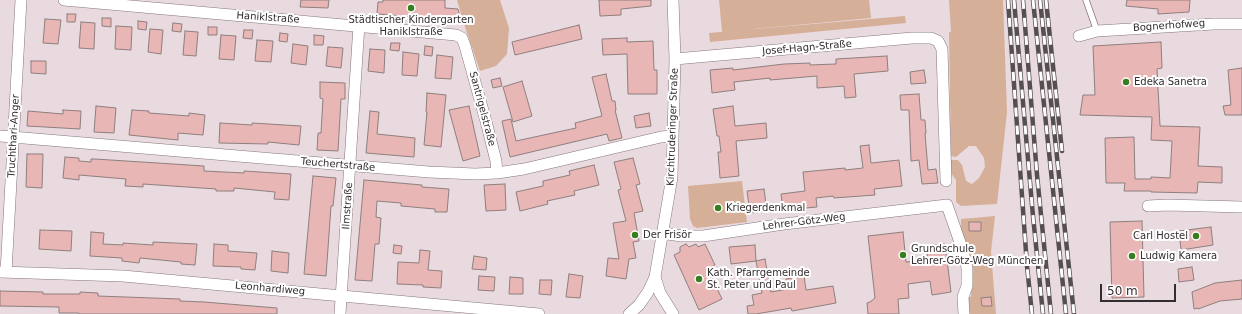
<!DOCTYPE html>
<meta charset="utf-8">
<style>
body{margin:0}
#map{position:relative;width:1242px;height:314px;overflow:hidden;background:#e9dae0;font-family:"DejaVu Sans",sans-serif}
canvas{display:block}
.scale{position:absolute;left:1100px;top:284px;width:76px;height:18px;box-sizing:border-box;border:2px solid #332d2f;border-top:0;padding-left:5px;font-size:12px;line-height:14px;white-space:nowrap;color:#332d2f;-webkit-text-stroke:3px #fff;paint-order:stroke}
</style>
<div id="map">
<canvas width="1242" height="314"></canvas>
<div class="scale">50 m</div>
</div>
<script>
const ctx = document.querySelector('canvas').getContext('2d');
ctx.lineJoin = 'round';
function paint(path, color) { ctx.fillStyle = color; ctx.fill(path, 'evenodd'); }
const poly = rows => new Path2D(rows.map(r => 'M' + r).join(''));
function stroke(path, color, width, dash) { ctx.strokeStyle = color; ctx.lineWidth = width; ctx.lineCap = dash ? 'butt' : 'round'; ctx.setLineDash(dash || []); ctx.stroke(path); }
function write(font, color, halo, rows, align = 'center') {
  ctx.font = font + ' "DejaVu Sans",sans-serif'; ctx.lineWidth = 4; ctx.setLineDash([]); ctx.textBaseline = 'middle'; ctx.strokeStyle = halo; ctx.fillStyle = color; for (const [text, x, y, turn = 0] of rows) {
    ctx.save(); ctx.translate(x, y); ctx.rotate((+turn || 0) * Math.PI / 180); ctx.textAlign = isNaN(turn) ? turn : align; if (halo) ctx.strokeText(text, 0, 0); ctx.fillText(text, 0, 0); ctx.restore();
  }
}
paint(poly([
 [457,0,500,0,509,28,507,54,496,66,480,71,464,24],
 [719,0,869,0,871,18,722,32],
 [949,0,1003,0,1007,112,997,204,961,206,956,202,956,180,951,173,951,160,958,160,962,165,966,181,972,184,979,178,985,167,984,158,976,146,969,146,956,157,951,156,949,32,951,32],
 [905,16,906,23,710,42,709,33],
 [742,181,747,222,697,228,693,226,690,219,688,186],
 [995,216,991,252,996,314,968,314,967,297,971,297,972,275,961,236,961,219]
]), '#d6af99');
const building = poly([
 [301,0,329,0,328,8,300,7,301,0],
 [383,0,445,0,445,8,458,9,461,21,377,14,378,2,383,2,383,0],
 [599,0,651,0,651,6,621,9,621,15,600,16,599,0],
 [1127,0,1190,0,1189,12,1158,14,1158,9,1126,6,1127,0],
 [67,14,76,14,75,22,67,22,67,14],
 [102,18,111,18,111,27,102,26,102,18],
 [45,19,61,20,58,44,43,43,45,19],
 [138,21,147,22,146,30,138,29,138,21],
 [81,22,95,23,94,49,79,48,81,22],
 [173,23,182,24,181,32,172,31,173,23],
 [579,25,582,39,515,55,512,42,579,25],
 [116,26,132,27,131,50,115,49,116,26],
 [208,27,217,27,217,35,208,35,208,27],
 [150,29,163,30,161,54,148,52,150,29],
 [244,30,253,30,252,39,243,38,244,30],
 [185,31,198,32,196,56,183,55,185,31],
 [280,33,288,34,287,42,279,41,280,33],
 [221,35,236,36,234,60,219,59,221,35],
 [314,35,324,36,323,45,314,45,314,35],
 [627,38,627,42,653,41,654,70,657,70,657,94,628,94,627,54,603,55,602,39,627,38],
 [257,40,273,41,271,62,255,61,257,40],
 [1161,42,1162,68,1157,69,1160,126,1200,127,1198,166,1222,167,1222,183,1198,182,1197,193,1151,192,1151,191,1124,191,1125,183,1106,183,1105,138,1134,137,1135,179,1151,179,1151,177,1170,178,1172,141,1151,140,1152,117,1080,115,1083,95,1095,95,1093,46,1161,42],
 [391,43,400,43,399,51,390,50,391,43],
 [293,44,308,46,306,65,291,63,293,44],
 [425,46,433,47,432,56,424,55,425,46],
 [328,47,343,48,341,68,326,66,328,47],
 [370,49,385,50,384,73,368,71,370,49],
 [403,52,419,54,417,76,402,75,403,52],
 [437,55,453,57,451,79,435,78,437,55],
 [887,56,888,71,854,74,856,97,845,98,844,86,817,88,817,76,770,80,770,78,734,82,735,90,712,93,710,70,733,68,733,70,784,64,810,63,810,65,836,64,836,59,887,56],
 [31,61,46,61,46,74,31,73,31,61],
 [1242,68,1242,115,1225,115,1223,106,1231,105,1228,70,1242,68],
 [924,70,926,83,911,84,910,72,924,70],
 [606,74,612,101,615,101,616,110,615,110,622,138,609,141,607,134,510,157,502,121,511,119,516,141,576,128,575,123,602,116,592,77,606,74],
 [500,78,502,86,493,88,491,80,500,78],
 [522,81,532,116,513,122,503,87,522,81],
 [320,82,345,83,345,99,341,99,338,151,317,150,318,133,321,133,323,99,320,98,320,82],
 [427,93,446,95,441,147,424,145,427,112,426,112,427,93],
 [919,94,921,120,925,120,926,133,925,133,928,170,936,169,938,183,922,184,919,160,911,161,909,110,901,110,900,95,919,94],
 [96,106,116,108,114,133,94,132,96,106],
 [469,106,480,156,463,161,449,110,469,106],
 [733,106,735,126,766,123,767,138,736,141,739,176,720,178,718,152,721,152,719,136,717,136,713,109,733,106],
 [63,110,81,111,80,129,27,126,28,111,63,114,63,110],
 [132,110,149,111,149,113,189,116,189,113,205,115,203,135,178,133,178,140,129,135,132,110],
 [370,111,379,112,377,134,415,138,414,157,366,153,370,111],
 [649,113,651,126,636,128,634,116,649,113],
 [220,123,252,125,252,123,301,126,299,145,268,142,268,144,219,143,220,123],
 [869,145,871,163,899,160,902,186,874,189,875,195,834,198,833,196,816,198,817,207,783,210,781,194,805,191,803,172,845,168,845,170,863,168,860,146,869,145],
 [27,154,43,154,42,188,26,187,27,154],
 [65,157,79,158,79,161,91,162,91,159,95,159,204,166,204,171,244,173,244,171,291,174,289,200,274,199,275,192,234,188,234,191,216,191,216,189,143,184,143,187,125,186,126,179,79,175,79,180,63,178,65,157],
 [633,158,640,184,636,185,643,211,634,213,639,241,633,242,636,258,629,259,626,279,606,276,608,258,619,259,613,223,626,221,618,190,621,189,614,162,633,158],
 [594,165,599,185,574,191,575,195,547,201,548,204,520,211,516,192,543,186,543,181,570,175,569,171,594,165],
 [313,176,336,178,333,206,331,206,326,276,304,274,313,176],
 [364,180,422,185,422,187,449,189,447,212,435,212,435,209,401,206,401,203,377,201,376,217,381,218,379,244,375,244,372,281,355,280,364,180],
 [505,184,506,210,486,211,484,185,505,184],
 [764,189,767,211,750,213,747,191,764,189],
 [1142,221,1144,297,1112,298,1110,222,1142,221],
 [969,222,981,222,981,231,969,231,969,222],
 [1211,227,1213,245,1181,250,1179,231,1211,227],
 [40,230,72,231,71,251,39,249,40,230],
 [91,232,104,233,103,244,123,245,123,243,153,245,153,242,197,244,195,265,181,264,181,262,140,258,139,263,122,261,122,258,90,256,91,232],
 [903,232,906,262,928,260,926,246,945,244,951,292,932,295,930,281,908,284,909,298,898,299,899,314,868,314,867,303,870,302,875,298,868,236,903,232],
 [214,244,228,245,228,251,257,253,255,270,241,269,241,267,213,266,214,244],
 [686,244,689,247,696,244,698,247,705,244,715,265,708,269,722,299,699,310,674,255,680,252,680,247,686,244],
 [394,245,402,246,401,254,393,253,394,245],
 [755,245,756,261,731,264,729,247,755,245],
 [420,250,430,251,428,270,442,271,441,288,423,287,423,285,397,284,398,262,419,263,420,250],
 [272,251,289,253,288,273,271,271,272,251],
 [474,256,487,258,486,270,472,269,474,256],
 [765,259,771,292,788,289,786,279,804,276,806,290,833,286,836,303,792,311,791,308,756,314,748,314,747,306,754,305,752,295,762,293,756,261,765,259],
 [1192,267,1194,280,1179,282,1178,269,1192,267],
 [569,274,583,276,580,298,566,297,569,274],
 [479,276,495,277,494,291,478,290,479,276],
 [510,277,523,278,523,294,509,294,510,277],
 [540,280,552,280,551,295,539,294,540,280],
 [1242,280,1242,299,1220,301,1198,309,1198,308,1194,309,1192,292,1215,283,1242,280],
 [0,291,43,292,43,294,80,294,80,292,98,293,98,296,180,299,180,301,204,302,277,308,277,314,79,314,79,313,59,313,59,307,0,306,0,291],
 [991,297,992,306,982,306,981,298,991,297]
]);
paint(building, '#e8b6b4');
stroke(building, '#8e7f7e', 1);
const lane = poly([
 [1086,0,1097,31]
]);
const street = poly([
 [64,0,456,35,462,38,465,46,487,125,496,161,497,173],
 [1079,36,1097,31,1214,24,1242,24],
 [675,59,912,38,931,38,938,41,942,49,946,181],
 [0,136,345,165,429,172,475,174,497,173,524,169,661,137,672,136],
 [1148,206,1167,205,1242,207],
 [662,233,681,236,703,236,784,224,947,205,963,251,967,268,967,286,963,297,964,314],
 [0,272,123,276,539,314],
 [6,272,21,0],
 [655,277,660,293,673,314],
 [340,314,359,25],
 [629,314,639,305,648,292,655,277,672,177,675,59,673,0]
]);
stroke(lane, '#84777c', 7);
stroke(street, '#84777c', 12);
stroke(lane, '#fff', 5.5);
stroke(street, '#fff', 11);
const rail = poly([
 [1008,0,1027,266,1032,314],
 [1014,0,1033,216,1043,314],
 [1023,0,1037,175,1051,314],
 [1033,0,1066,314],
 [1040,0,1074,314],
 [1046,0,1062,151]
]);
stroke(rail, '#564f51', 4.5);
stroke(rail, '#fff', 3, [9]);
for (const [x, y, r, color] of [
 [411,8,4,"#387d20"],
 [1126,82,4,"#387d20"],
 [718,208,4,"#387d20"],
 [635,235,4,"#387d20"],
 [1196,236,4,"#387d20"],
 [903,255,4,"#387d20"],
 [1132,256,4,"#387d20"],
 [699,279,4,"#387d20"]
]) { const dot = new Path2D(); dot.arc(x, y, r, 0, 2 * Math.PI); ctx.fillStyle = color; ctx.fill(dot); stroke(dot, '#fff', 1.5); }
write('10px', '#332d2f', '#fff', [
 ["Haniklstraße",268,18,4],
 ["Bognerhofweg",1169,26,-4],
 ["Josef-Hagn-Straße",807,48,-5],
 ["Santrigelstraße",482,109,75],
 ["Kirchtruderinger Straße",673,127,-88],
 ["Truchthari-Anger",14,136,-87],
 ["Teuchertstraße",338,165,5],
 ["Ilmstraße",348,206,-86],
 ["Lehrer-Götz-Weg",804,222,-7],
 ["Leonhardiweg",270,289,5]
]);
write('10px', '#332d2f', '#fff', [
 ["Städtischer Kindergarten",411,20,"center"],
 ["Haniklstraße",411,32,"center"],
 ["Edeka Sanetra",1134,82],
 ["Kriegerdenkmal",726,208],
 ["Der Frisör",643,235],
 ["Carl Hostel",1188,236,"right"],
 ["Grundschule",911,249],
 ["Lehrer-Götz-Weg München",911,261],
 ["Ludwig Kamera",1140,256],
 ["Kath. Pfarrgemeinde",707,273],
 ["St. Peter und Paul",707,285]
], 'left');
</script>
